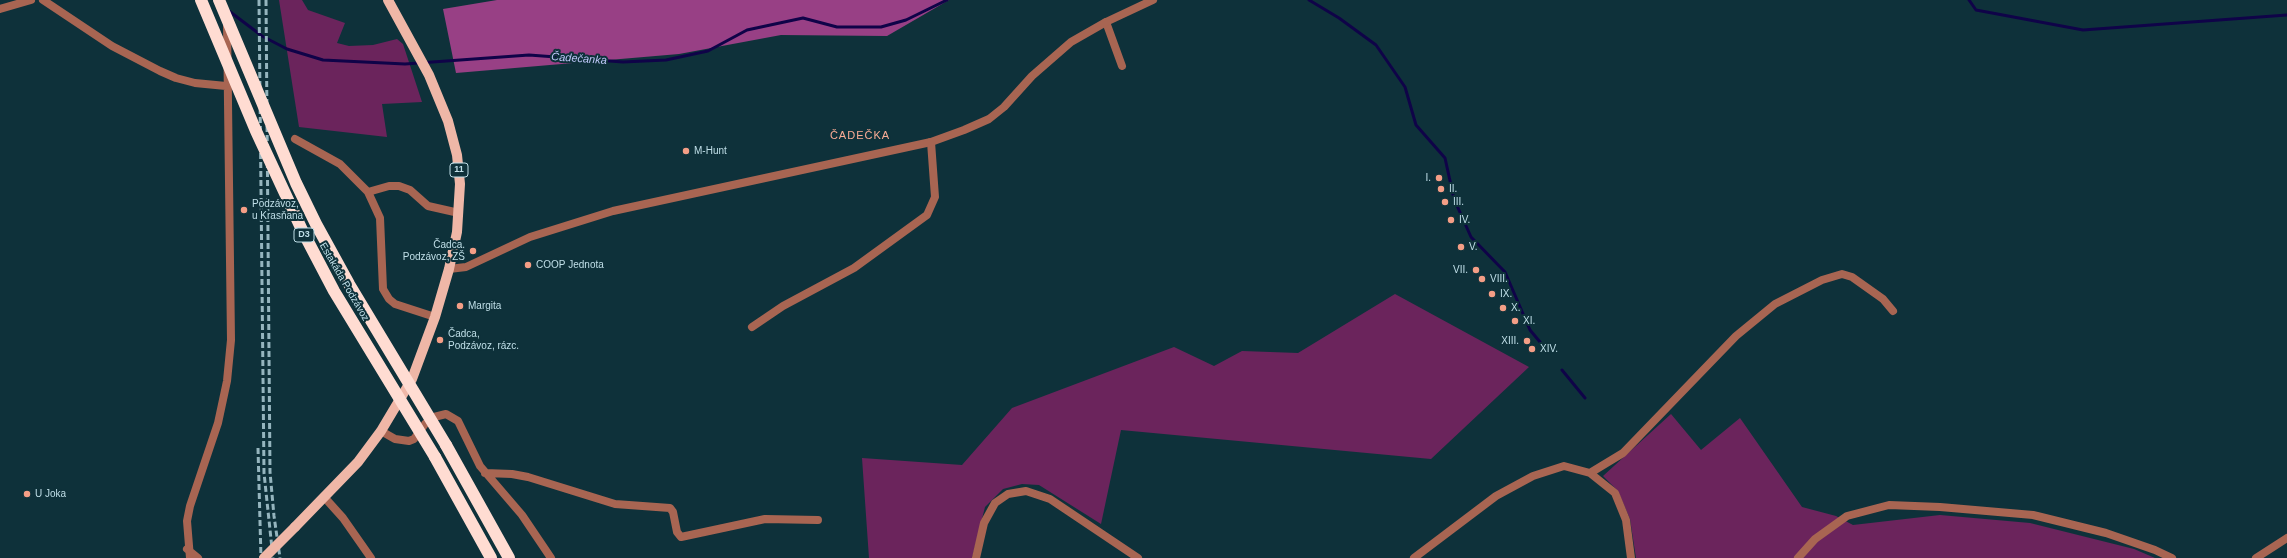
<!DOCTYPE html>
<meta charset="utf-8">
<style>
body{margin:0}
canvas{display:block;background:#0e313a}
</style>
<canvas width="2287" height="558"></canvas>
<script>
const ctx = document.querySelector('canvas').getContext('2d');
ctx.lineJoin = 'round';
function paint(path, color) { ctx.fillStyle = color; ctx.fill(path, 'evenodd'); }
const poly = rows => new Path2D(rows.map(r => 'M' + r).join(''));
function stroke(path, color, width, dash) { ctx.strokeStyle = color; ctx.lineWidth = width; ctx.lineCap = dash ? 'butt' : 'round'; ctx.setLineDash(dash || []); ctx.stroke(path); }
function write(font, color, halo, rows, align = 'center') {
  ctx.font = font + ' Helvetica,sans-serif'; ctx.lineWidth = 4; ctx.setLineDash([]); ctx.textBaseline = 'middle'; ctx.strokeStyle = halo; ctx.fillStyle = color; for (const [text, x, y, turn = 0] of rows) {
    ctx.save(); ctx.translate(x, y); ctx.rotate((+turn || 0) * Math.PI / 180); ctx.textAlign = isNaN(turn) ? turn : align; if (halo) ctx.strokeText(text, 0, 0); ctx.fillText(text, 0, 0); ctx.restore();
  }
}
paint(poly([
 [279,0,302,0,308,10,345,23,337,43,349,46,373,45,397,39,403,44,422,102,382,104,387,137,299,127],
 [1395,294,1529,367,1431,459,1121,430,1101,524,1039,485,1022,484,1003,489,985,507,972,558,869,558,862,458,962,465,1012,408,1174,347,1214,366,1242,351,1298,353],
 [1671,414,1701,450,1740,418,1802,507,1836,516,1853,525,1940,515,2030,523,2134,549,2155,558,1636,558,1630,519,1618,491,1603,476]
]), '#6b245c');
paint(poly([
 [497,0,949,0,887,36,781,35,679,54,456,73,443,9]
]), '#984085');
stroke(poly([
 [1309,0,1339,18,1376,45,1405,87,1416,125,1445,158,1454,199,1471,237,1505,272,1530,330,1540,342],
 [1969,0,1976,10,2083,30,2287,15],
 [229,11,262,36,287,49,323,60,405,64,529,55,623,62,666,60,708,51,747,30,803,18,837,27,881,27,906,20,947,0],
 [1562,370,1585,398]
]), '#0f0348', 3);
stroke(poly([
 [0,9,31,0],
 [1106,22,1122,66],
 [295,139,340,164,368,192,380,218,383,289,389,299,395,304,435,317],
 [368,192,389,186,399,186,410,190,428,206,459,213],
 [752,327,783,306,854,268,927,215,935,197,931,142],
 [381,431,395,439,409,441,414,439,425,424,434,417,446,414,458,421,480,466,522,515,551,558],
 [485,473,512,474,528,477,615,504,670,508,673,512,677,532,681,537,765,519,818,520],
 [1590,473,1623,453,1736,336,1775,304,1822,280,1842,274,1852,277,1883,299,1893,311],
 [325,498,343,518,371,558],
 [976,558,984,523,995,503,1008,494,1026,491,1050,499,1138,558],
 [1414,558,1496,496,1533,476,1564,466,1590,473,1615,493,1626,520,1631,558],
 [1798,558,1815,539,1847,516,1889,505,1940,507,2033,515,2106,533,2155,550,2172,558],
 [2256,558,2287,538]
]), '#a86552', 8);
stroke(poly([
 [43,0,112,46,160,71,176,78,195,83,226,86],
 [449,269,466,267,530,237,613,211,931,142,964,130,989,119,1004,107,1032,76,1071,42,1106,22,1153,0],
 [187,549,198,558],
 [190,558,187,521,190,506,218,423,227,381,231,340,227,23]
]), '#a86552', 8);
stroke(poly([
 [295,527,358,462,381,431,412,379,435,317,449,269,457,232,460,184,457,155,448,121,429,75,388,0]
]), '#efb7a7', 10);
stroke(poly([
 [446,445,509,558],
 [435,457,491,558]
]), '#ffdcd2', 12);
stroke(poly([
 [259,0,264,473,273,558],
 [266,0,270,472,274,516,280,558],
 [258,448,261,558]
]), '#95b5be', 3, [6, 3]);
stroke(poly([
 [264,558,295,527]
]), '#efb7a7', 10);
stroke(poly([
 [201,0,256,131,302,230,334,291,435,457],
 [219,0,296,183,316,224,349,284,446,445]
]), '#ffdcd2', 12);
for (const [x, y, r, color] of [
 [686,151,4,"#f49e86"],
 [1439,178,4,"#f49e86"],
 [1441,189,4,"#f49e86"],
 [1445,202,4,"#f49e86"],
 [244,210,4,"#f49e86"],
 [1451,220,4,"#f49e86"],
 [1461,247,4,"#f49e86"],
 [473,251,4,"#f49e86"],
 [528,265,4,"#f49e86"],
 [1476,270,4,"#f49e86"],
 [1482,279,4,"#f49e86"],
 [1492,294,4,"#f49e86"],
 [460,306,4,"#f49e86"],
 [1503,308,4,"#f49e86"],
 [1515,321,4,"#f49e86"],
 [440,340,4,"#f49e86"],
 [1527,341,4,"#f49e86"],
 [1532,349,4,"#f49e86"],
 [27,494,4,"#f49e86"]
]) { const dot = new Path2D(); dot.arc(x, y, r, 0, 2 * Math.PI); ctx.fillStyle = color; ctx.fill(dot); stroke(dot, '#0e313a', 1.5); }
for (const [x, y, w] of [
 [459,170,18],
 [304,235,20]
]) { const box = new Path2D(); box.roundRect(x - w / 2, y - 7, w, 14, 3); ctx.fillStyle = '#0e313a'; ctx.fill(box); stroke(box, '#c0dfe8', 1); }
write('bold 9px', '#c0dfe8', null, [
 ["11",459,170],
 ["D3",304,235]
]);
write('10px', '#c0dfe8', '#0e313a', [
 ["M-Hunt",694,151],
 ["I.",1431,178,"right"],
 ["II.",1449,189],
 ["III.",1453,202],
 ["Podzávoz,",252,204],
 ["u Krasňana",252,216],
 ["IV.",1459,220],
 ["Čadca,",465,245,"right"],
 ["Podzávoz, ZŠ",465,257,"right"],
 ["V.",1469,247],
 ["COOP Jednota",536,265],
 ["VII.",1468,270,"right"],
 ["VIII.",1490,279],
 ["IX.",1500,294],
 ["Margita",468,306],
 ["X.",1511,308],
 ["XI.",1523,321],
 ["Čadca,",448,334],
 ["Podzávoz, rázc.",448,346],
 ["XIII.",1519,341,"right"],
 ["XIV.",1540,349],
 ["U Joka",35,494]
], 'left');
write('10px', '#c0dfe8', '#0e313a', [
 ["Estakáda Podzávoz",344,282,60]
]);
write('italic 11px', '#bec7f8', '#0e313a', [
 ["Čadečanka",579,59,4]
]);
ctx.letterSpacing = '1px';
write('11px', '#fbac95', '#0e313a', [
 ["ČADEČKA",860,136]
]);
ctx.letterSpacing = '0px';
</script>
